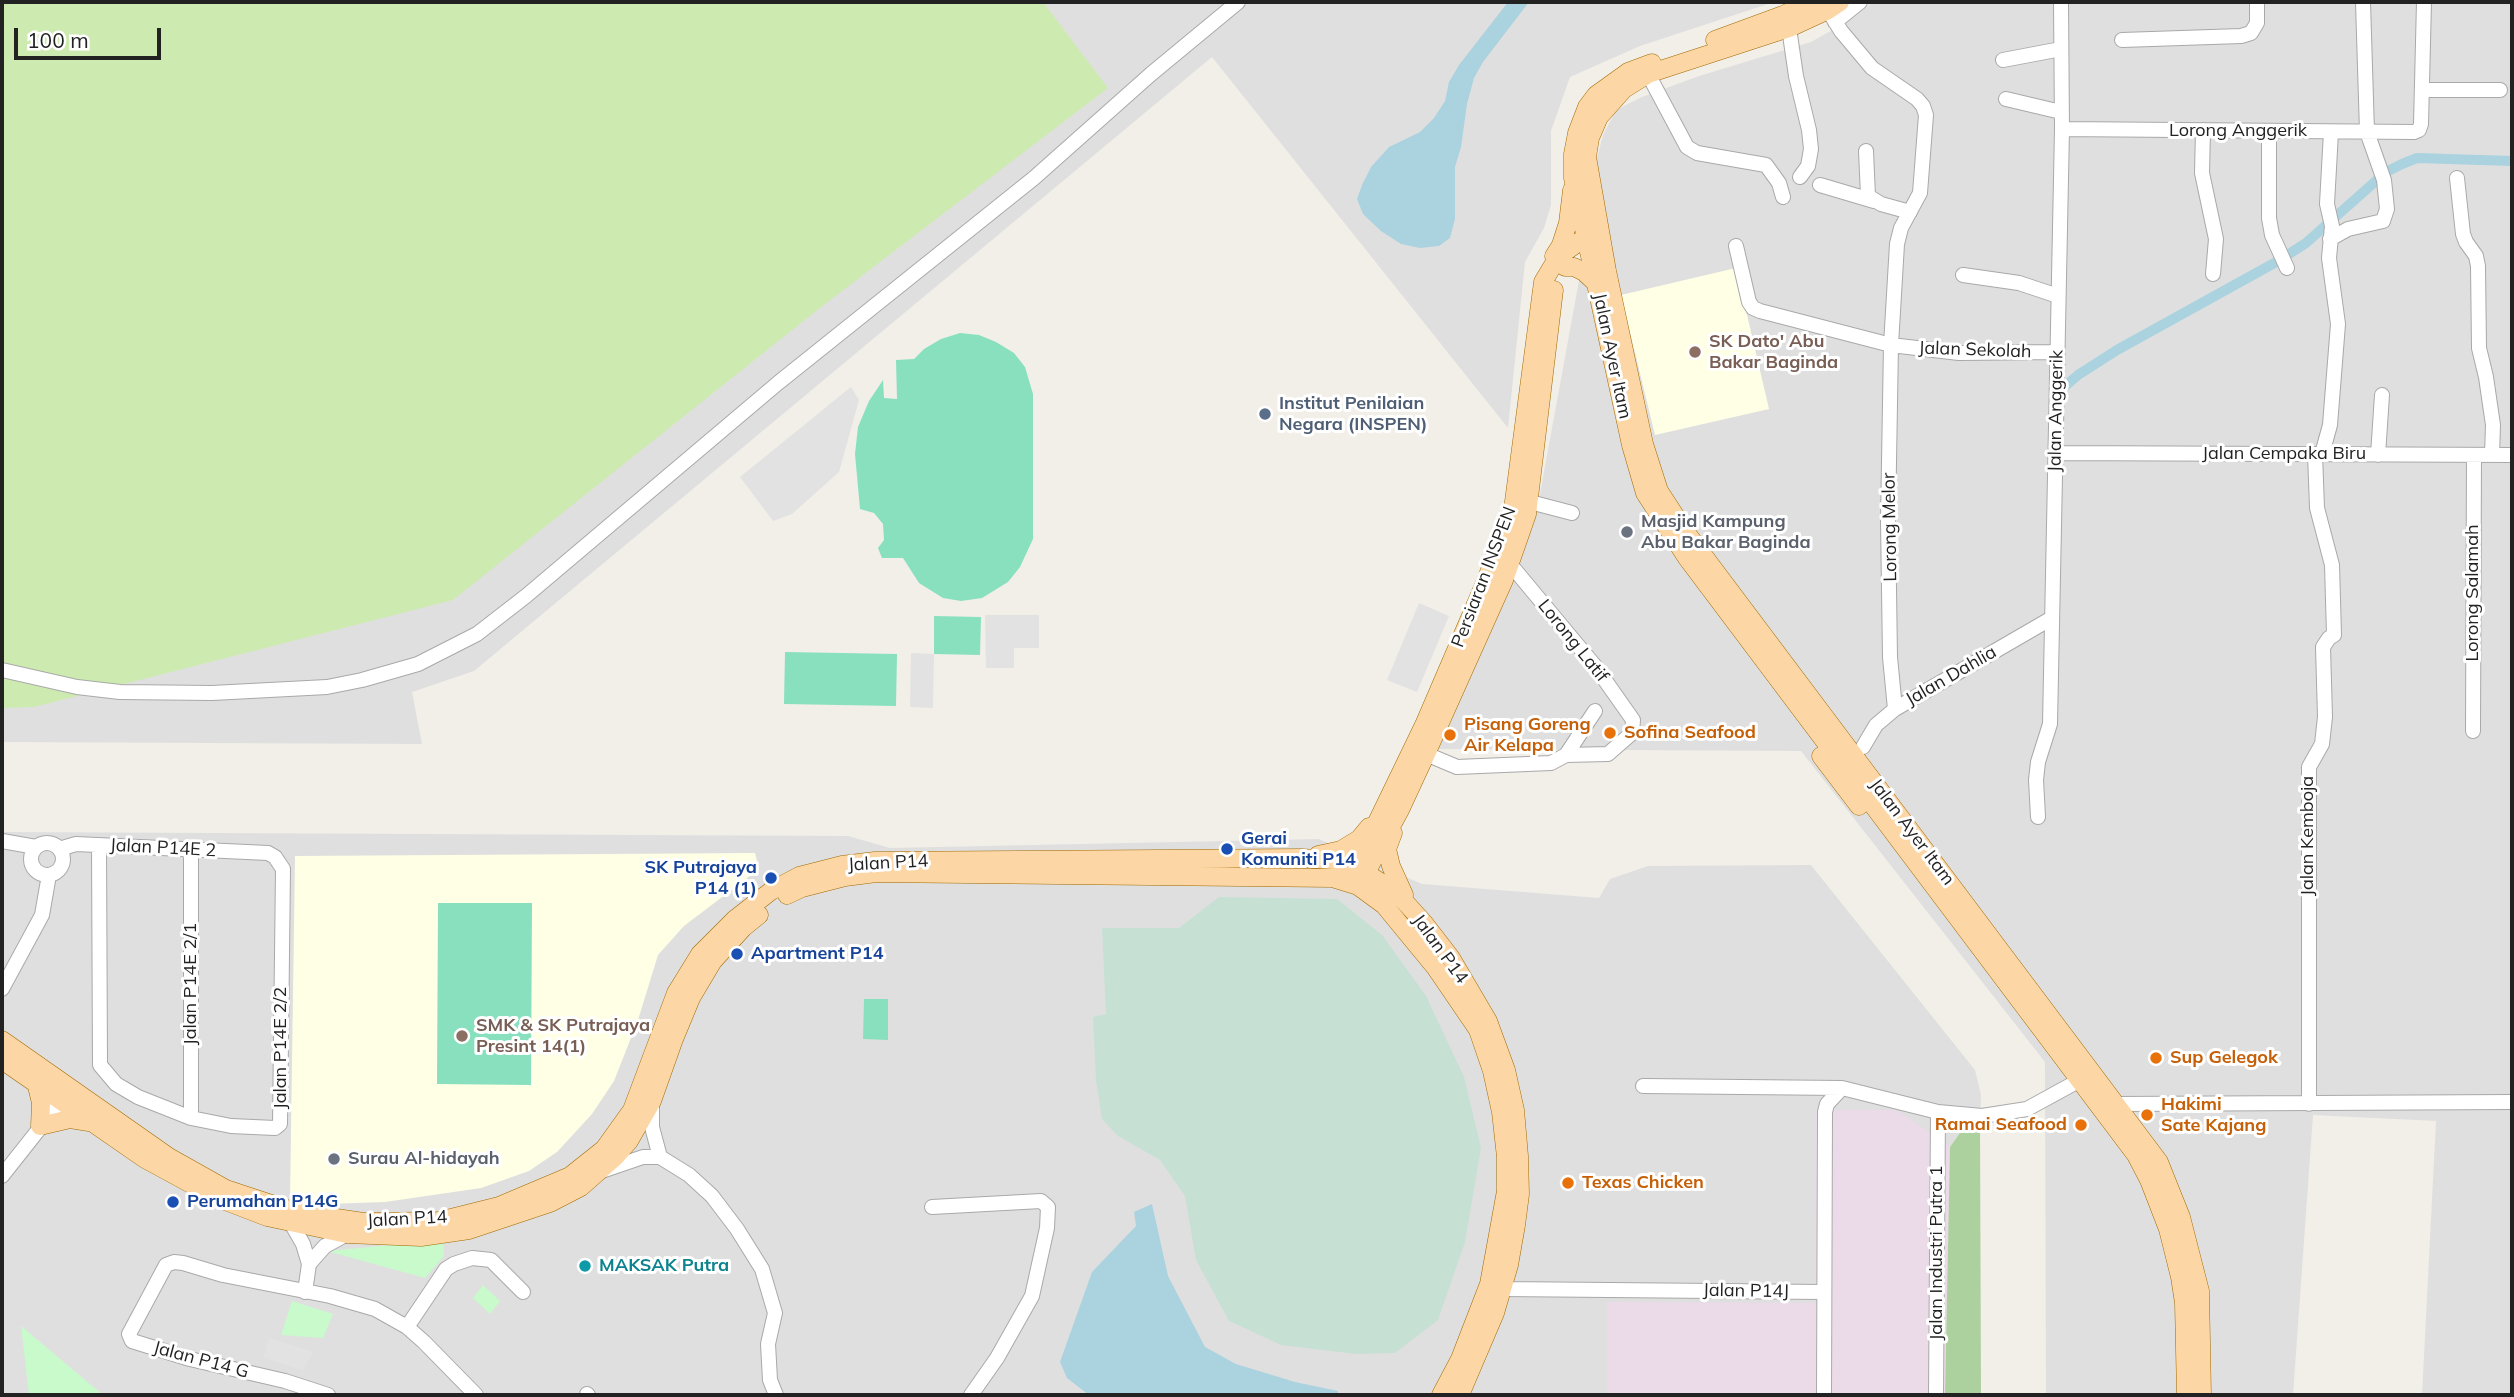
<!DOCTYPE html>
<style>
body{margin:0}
#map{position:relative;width:2514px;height:1397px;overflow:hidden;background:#f2efe9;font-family:Mulish,sans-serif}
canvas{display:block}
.frame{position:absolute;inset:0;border:4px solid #222;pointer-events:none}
.scale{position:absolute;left:14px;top:28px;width:147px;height:32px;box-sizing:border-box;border:4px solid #222;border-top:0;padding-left:9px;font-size:21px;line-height:24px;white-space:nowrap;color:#222;-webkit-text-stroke:5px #fff;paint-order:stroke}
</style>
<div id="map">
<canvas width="2514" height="1397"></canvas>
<div class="frame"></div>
<div class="scale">100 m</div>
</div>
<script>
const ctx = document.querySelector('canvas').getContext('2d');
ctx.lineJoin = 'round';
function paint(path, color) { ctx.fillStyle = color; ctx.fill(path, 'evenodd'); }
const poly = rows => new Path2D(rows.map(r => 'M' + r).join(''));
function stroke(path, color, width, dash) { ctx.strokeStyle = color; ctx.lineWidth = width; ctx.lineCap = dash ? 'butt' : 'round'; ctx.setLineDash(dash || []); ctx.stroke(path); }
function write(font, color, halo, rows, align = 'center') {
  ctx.font = font + ' Mulish,sans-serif'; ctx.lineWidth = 6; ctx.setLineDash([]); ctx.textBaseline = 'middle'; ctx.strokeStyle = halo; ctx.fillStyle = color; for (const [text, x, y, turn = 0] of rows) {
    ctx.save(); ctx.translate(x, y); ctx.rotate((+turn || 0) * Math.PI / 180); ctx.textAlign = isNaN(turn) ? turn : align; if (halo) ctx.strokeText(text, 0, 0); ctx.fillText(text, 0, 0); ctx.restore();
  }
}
paint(poly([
 [2,2,1774,2,1640,46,1570,77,1551,131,1551,205,1544,228,1525,262,1508,428,1212,57,474,671,412,692,422,744,2,742],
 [1873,2,2512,2,2512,1395,2422,1395,2436,1121,2313,1115,2293,1395,2046,1395,2045,1062,1801,751,1435,749,1520,557,1537,510,1598,177,1597,158,1603,135,1616,110,1642,97,1699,76,1811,42,1852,19],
 [2,832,848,836,890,848,1319,839,1422,884,1599,898,1610,879,1648,866,1811,865,1975,1070,1981,1095,1980,1123,1967,1123,1950,1147,1945,1395,2,1395]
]), '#e0dfdf');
paint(poly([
 [1816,1110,1897,1110,1950,1147,1945,1395,1607,1395,1607,1302,1816,1303]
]), '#ebdbe8');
paint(poly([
 [1736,268,1769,409,1655,435,1621,295],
 [755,853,759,869,684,926,658,955,638,1020,614,1081,592,1114,557,1152,529,1171,481,1188,385,1202,326,1204,290,1201,295,856]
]), '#ffffe5');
paint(poly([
 [2,2,1043,2,1108,88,825,304,453,600,34,707,2,708]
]), '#cdebb0');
paint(poly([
 [1967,1123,1980,1123,1981,1395,1945,1395,1950,1147]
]), '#add19e');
paint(poly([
 [1219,897,1337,899,1382,935,1426,996,1464,1077,1481,1148,1465,1242,1438,1320,1395,1353,1356,1354,1281,1345,1229,1321,1196,1260,1185,1196,1160,1160,1118,1136,1102,1119,1096,1081,1093,1017,1106,1014,1102,928,1179,928]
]), '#c6e0d4');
paint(poly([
 [443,1240,444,1256,425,1278,327,1251],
 [483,1285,500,1301,490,1314,473,1298],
 [292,1301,333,1314,323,1338,281,1335],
 [21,1326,103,1395,104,1395,29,1395]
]), '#c8facc');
paint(poly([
 [960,333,979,335,996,342,1014,353,1025,367,1033,394,1033,539,1020,567,1008,582,982,598,961,601,943,598,919,583,903,558,882,558,878,548,884,540,883,524,874,513,860,509,855,454,858,427,869,401,883,380,884,398,897,399,896,360,914,359,924,349,941,339],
 [934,616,981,617,980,655,934,654],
 [785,652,897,654,896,706,784,704],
 [438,903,532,903,531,1085,437,1084],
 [864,999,888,999,888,1040,863,1039]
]), '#88e0be');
paint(poly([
 [851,387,859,400,839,472,792,514,773,521,740,477],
 [1419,603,1449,616,1417,692,1387,680],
 [985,615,1039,615,1039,648,1014,648,1014,668,986,668],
 [911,653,934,654,933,708,910,707],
 [269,1338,314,1352,303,1370,263,1358]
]), '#e2e2e2');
paint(poly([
 [1508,2,1529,2,1483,62,1474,78,1467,104,1461,147,1455,167,1455,219,1450,238,1439,246,1420,248,1401,244,1381,231,1363,214,1357,199,1362,185,1371,167,1389,147,1420,132,1434,118,1445,101,1449,82,1459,65],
 [1152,1204,1168,1276,1205,1347,1236,1364,1295,1382,1338,1391,1338,1395,1089,1395,1067,1378,1060,1362,1092,1272,1136,1226,1134,1212]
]), '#aad3df');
stroke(poly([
 [2063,388,2078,375,2117,350,2278,261,2306,243,2386,172,2402,164,2417,158,2512,161]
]), '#aad3df', 10);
const minor = poly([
 [1828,10,1841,31,1872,68,1917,99,1923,106,1926,115,1920,193,1901,228,1897,244,1891,345,1888,521,1890,657,1895,709],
 [1835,22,1860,2],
 [1789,28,1796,76,1809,130,1811,149,1808,166,1800,177],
 [2122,40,2241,36,2251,33,2257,23,2257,2],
 [2003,60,2061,49],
 [1648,74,1687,147,1697,153,1766,165,1779,183,1783,197],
 [2422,90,2500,90],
 [2006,99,2061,112],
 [2062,129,2414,132,2419,130,2421,124,2424,2],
 [2203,130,2202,173,2216,239,2213,274],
 [2269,131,2269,218,2272,235,2287,268],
 [1866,151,1868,196,1881,204,1910,212],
 [2457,178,2463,234,2466,242,2476,256,2478,266,2479,348,2486,377,2493,425,2492,455],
 [1820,185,1874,201],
 [2330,239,2348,229,2383,221,2387,209,2384,180,2367,132,2363,2],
 [1736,246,1749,302,1753,308,1760,311,1891,345,1959,353,2057,352],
 [1963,275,2019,283,2058,296],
 [2055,453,2512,455],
 [2322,454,2330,425,2338,324,2329,258,2332,226,2327,204,2331,132],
 [2378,455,2382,395],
 [1530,502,1572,513],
 [1510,564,1595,666,1633,720,1632,733,1608,754,1566,755],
 [2,670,77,687,120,692,212,693,327,687,362,680,418,664,477,634,526,596,778,383,1034,178,1151,74,1238,2],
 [2473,731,2474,455],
 [1863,747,1876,725,1895,709,2052,618],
 [1426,754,1457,767,1551,763,1566,755,1595,711],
 [2038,817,2036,780,2038,762,2050,724,2062,129,2061,2],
 [2,841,36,847],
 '31 859a16 16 0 1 1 32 0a16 16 0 1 1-32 0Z',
 [59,849,76,844,268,853,275,857,283,869,280,1124,275,1128,231,1126,191,1118,138,1097,116,1084,100,1065,99,845],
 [191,850,191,1118],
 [2,989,42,915,49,875],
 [1643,1086,1842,1088,1938,1112,1982,1116,2027,1109,2080,1080],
 [652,1101,652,1127,660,1157],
 [2117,1104,2512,1102],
 [2309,1104,2309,767,2322,744,2325,717,2323,647,2329,638,2334,635,2332,565,2317,508,2315,454],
 [602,1171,643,1157,660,1157,689,1175,712,1196,737,1229,762,1269,775,1313,768,1344,770,1380,776,1395],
 [2,1176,66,1095],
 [932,1207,1041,1201,1048,1207,1047,1228,1032,1296,997,1358,971,1395],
 [291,1223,303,1244,309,1264,305,1292],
 [309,1264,325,1246,347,1234],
 [1493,1286,1502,1289,1823,1292],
 [407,1327,446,1269,454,1264,472,1258,491,1260,523,1292],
 [587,1394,588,1395],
 [328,1395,285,1381,190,1359,132,1341,129,1334,166,1265,174,1262,183,1263,223,1275,330,1296,375,1309,407,1327,424,1342,476,1395],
 [1824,1395,1825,1112,1827,1104,1842,1088],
 [1936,1395,1938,1112]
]);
const major = poly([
 [1840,2,1828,10,1789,28,1648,74,1624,89,1599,117,1590,138,1587,157,1607,271,1644,444,1659,491,1685,531,2159,1162,2181,1217,2200,1291,2202,1395],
 [1715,40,1783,15,1811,2],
 [1652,63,1628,72,1596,95,1587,107,1577,133,1573,154,1573,178,1631,445,1645,493,1687,558,2136,1155,2149,1180,2168,1229,2180,1277,2184,1303,2186,1395],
 [1554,256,1561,245,1568,223,1572,190],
 [1565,267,1574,267,1584,272,1597,284],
 [1821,756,1859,806],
 [1393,833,1387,849,1391,866,1404,895],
 [1318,855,1341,850,1359,839,1369,827],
 [1351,876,1424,725,1485,583,1513,509,1543,282,1558,257,1587,236,1595,233],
 [1361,882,1400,810,1426,754,1504,580,1527,514,1554,290],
 [787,895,802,888,845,877,876,873,1332,878,1358,886,1384,905,1435,967,1478,1030,1492,1071,1501,1112,1506,1157,1506,1191,1489,1284,1460,1359,1441,1395],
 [2,1040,169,1157,226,1189,296,1212,323,1216,363,1222,439,1221,499,1206,570,1176,604,1149,632,1110,676,993,700,954,735,919,771,891,799,876,842,865,875,861,1301,858,1334,860,1355,866,1396,892,1424,923,1451,958,1488,1021,1506,1070,1515,1110,1519,1156,1520,1194,1516,1225,1509,1265,1495,1313,1460,1395],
 [2,1060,145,1159,215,1197,267,1217,347,1234,421,1237,469,1230,550,1203,581,1187,615,1157,629,1141,652,1101,674,1039,691,998,713,961,743,928,759,915],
 [36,1082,41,1103,40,1126,70,1119,89,1122]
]);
stroke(minor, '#a9a9a9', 16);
stroke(major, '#a06b00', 19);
stroke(minor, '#fff', 14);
stroke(major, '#fcd6a4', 18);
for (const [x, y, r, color] of [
 [1695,352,7,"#8d6e63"],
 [1265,414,7,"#5c6f8a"],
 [1627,532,7,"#6b7280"],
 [1610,733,7,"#e8710a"],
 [1450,735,7,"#e8710a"],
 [1227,849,7,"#1a4fb4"],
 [771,878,7,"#1a4fb4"],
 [737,954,7,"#1a4fb4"],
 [462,1036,7,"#8d6e63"],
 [2156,1058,7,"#e8710a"],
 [2147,1115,7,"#e8710a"],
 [2081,1125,7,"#e8710a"],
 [334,1159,7,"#6b7280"],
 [1568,1183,7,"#e8710a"],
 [173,1202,7,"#1a4fb4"],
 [585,1266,7,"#0f9aa8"]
]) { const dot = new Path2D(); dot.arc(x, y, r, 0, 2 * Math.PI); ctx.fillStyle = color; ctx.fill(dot); stroke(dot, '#fff', 2.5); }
write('18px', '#222', '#fff', [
 ["Lorong Anggerik",2238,131],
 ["Jalan Sekolah",1975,350,2],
 ["Jalan Ayer Itam",1612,356,78],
 ["Jalan Anggerik",2056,411,-89],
 ["Jalan Cempaka Biru",2284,454],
 ["Lorong Melor",1890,527,-91],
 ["Persiaran INSPEN",1484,577,-69],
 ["Lorong Salamah",2473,593,-90],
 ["Lorong Latif",1573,641,51],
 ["Jalan Dahlia",1951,676,-30],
 ["Jalan Ayer Itam",1912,832,53],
 ["Jalan Kemboja",2308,836,-90],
 ["Jalan P14E 2",163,848,3],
 ["Jalan P14",888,863,-3],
 ["Jalan P14",1440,949,54],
 ["Jalan P14E 2/1",191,984,-90],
 ["Jalan P14E 2/2",281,1048,-90],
 ["Jalan P14",407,1219,-3],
 ["Jalan Industri Putra 1",1937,1253,-90],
 ["Jalan P14J",1746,1291,1],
 ["Jalan P14 G",201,1360,15]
]);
write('bold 18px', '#785e54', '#fff', [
 ["SK Dato' Abu",1709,342],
 ["Bakar Baginda",1709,363],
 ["SMK & SK Putrajaya",476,1026],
 ["Presint 14(1)",476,1047]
], 'left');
write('bold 18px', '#4e5e75', '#fff', [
 ["Institut Penilaian",1279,404],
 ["Negara (INSPEN)",1279,425]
], 'left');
write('bold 18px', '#5b616d', '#fff', [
 ["Masjid Kampung",1641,522],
 ["Abu Bakar Baginda",1641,543],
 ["Surau Al-hidayah",348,1159]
], 'left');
write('bold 18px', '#c56008', '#fff', [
 ["Pisang Goreng",1464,725],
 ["Air Kelapa",1464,746],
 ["Sofina Seafood",1624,733],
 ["Sup Gelegok",2170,1058],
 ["Hakimi",2161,1105],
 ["Sate Kajang",2161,1126],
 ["Ramai Seafood",2067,1125,"right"],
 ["Texas Chicken",1582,1183]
], 'left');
write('bold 18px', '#164399', '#fff', [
 ["Gerai",1241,839],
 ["Komuniti P14",1241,860],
 ["SK Putrajaya",757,868,"right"],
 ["P14 (1)",757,889,"right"],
 ["Apartment P14",751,954],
 ["Perumahan P14G",187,1202]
], 'left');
write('bold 18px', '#0d838f', '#fff', [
 ["MAKSAK Putra",599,1266]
], 'left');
</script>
